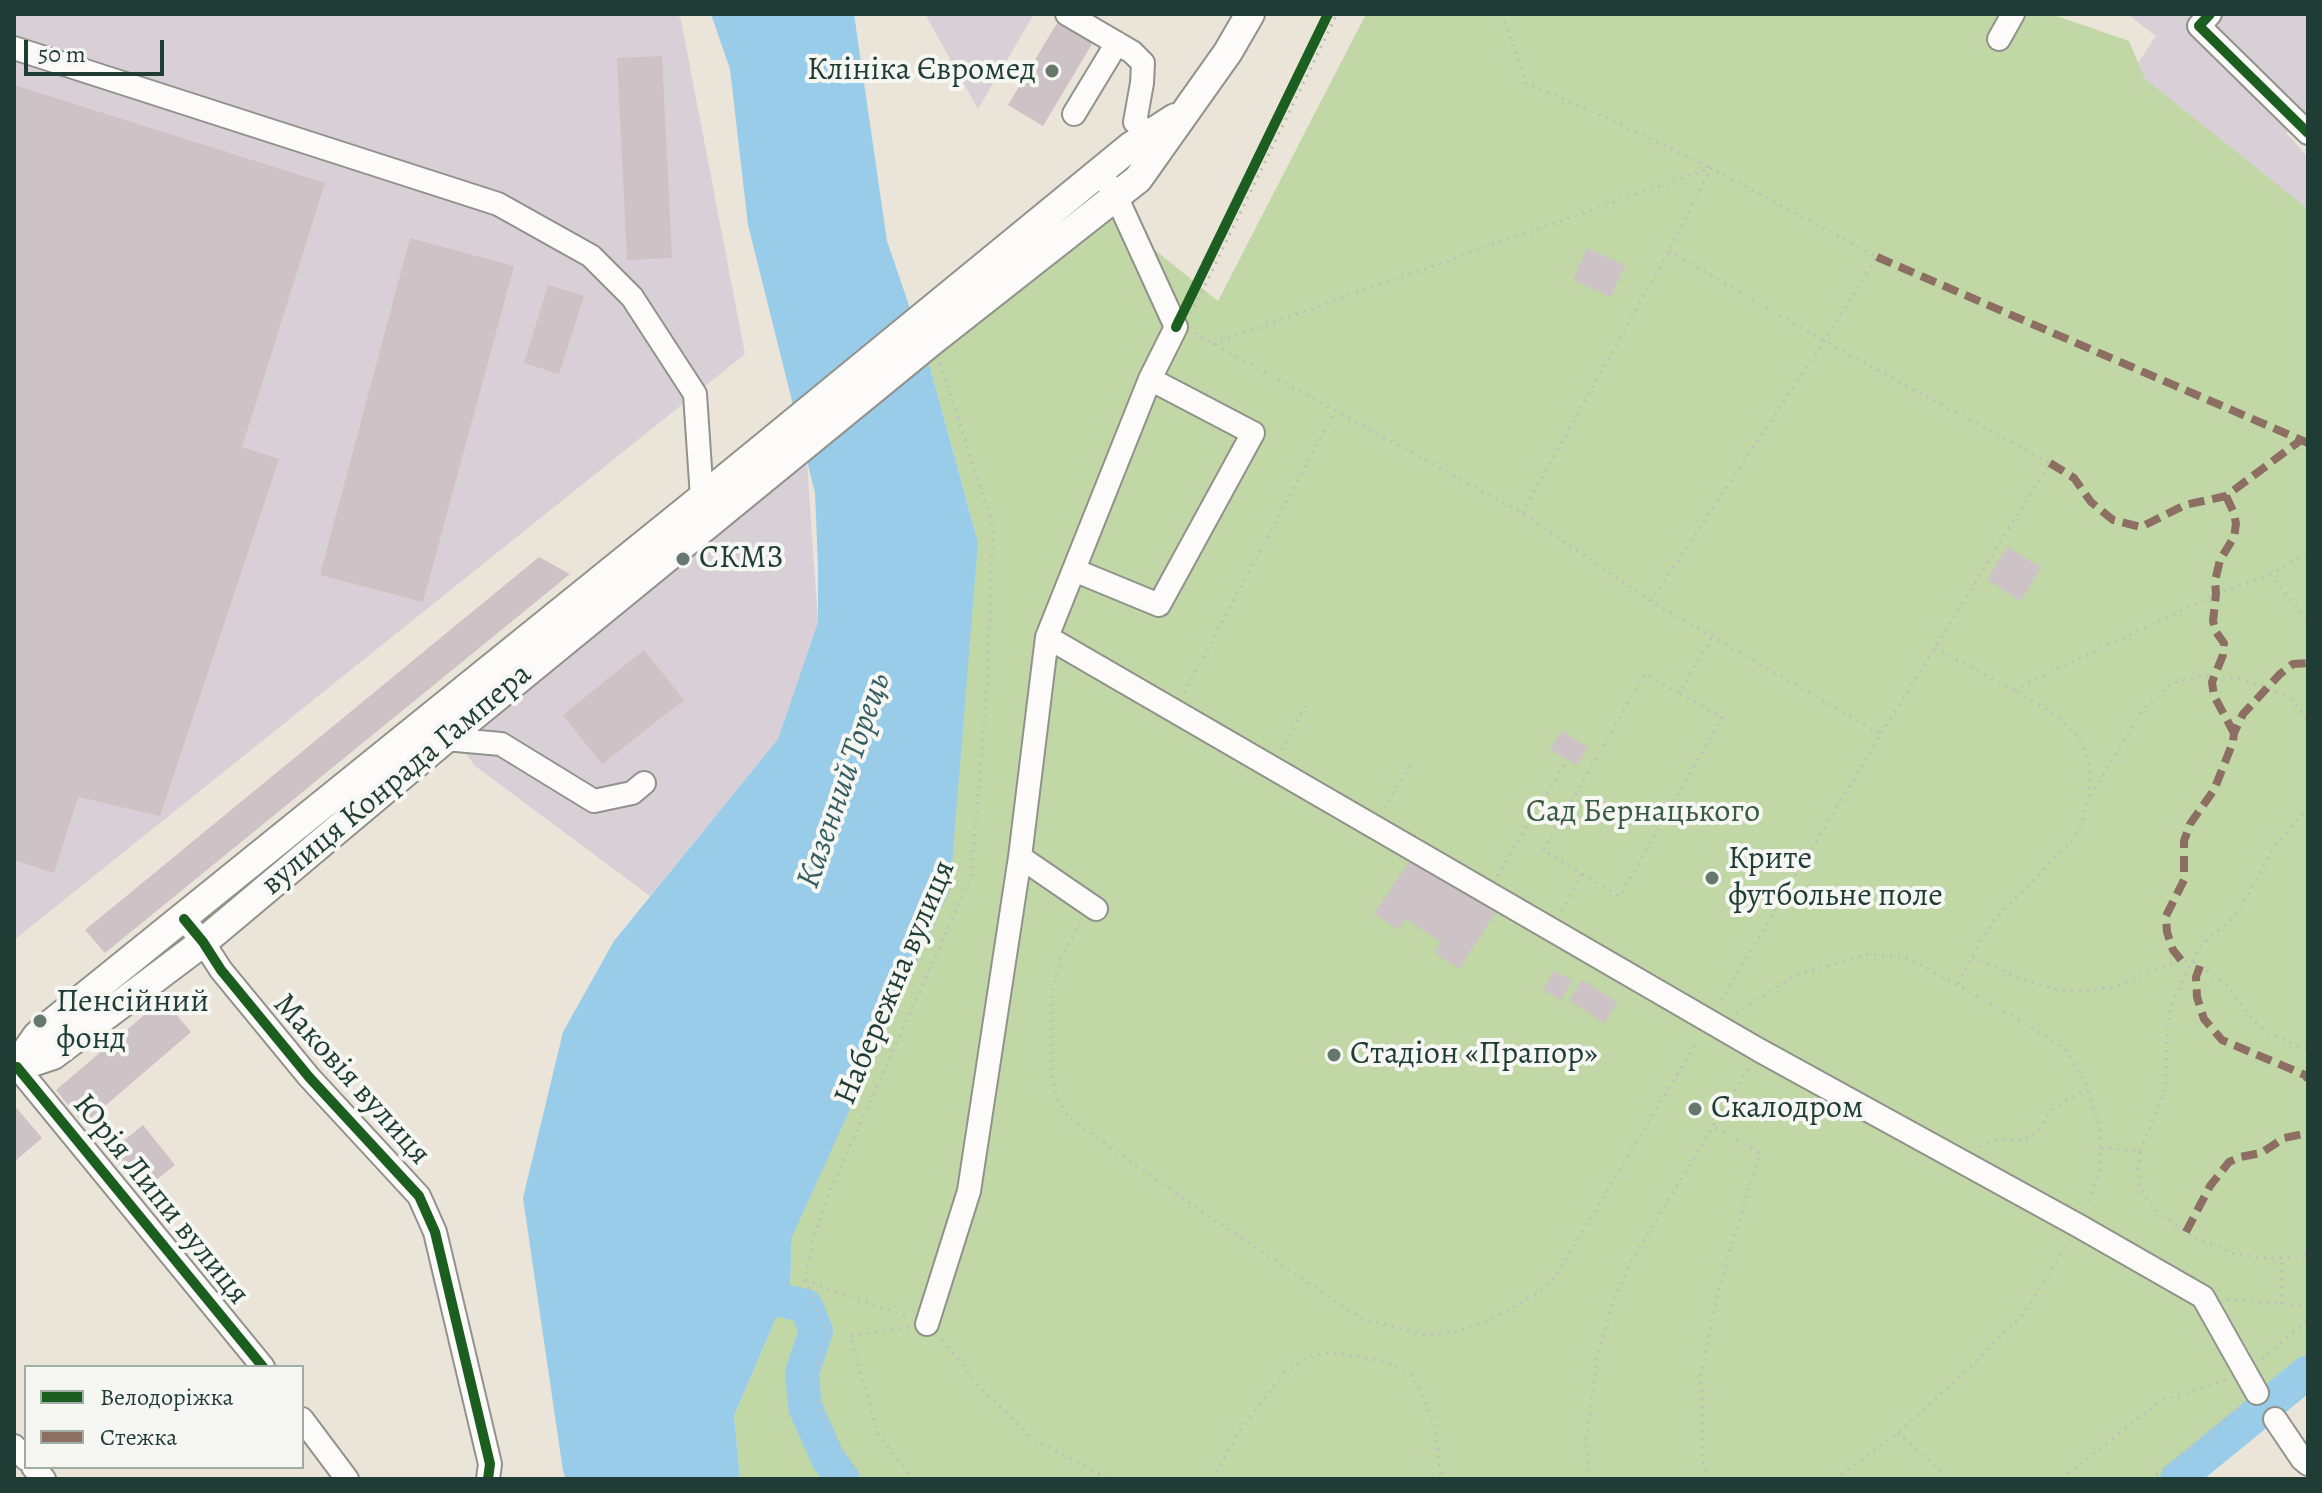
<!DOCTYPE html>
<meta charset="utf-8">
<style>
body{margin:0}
#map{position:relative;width:2322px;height:1493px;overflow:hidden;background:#eae4d9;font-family:Alegreya,serif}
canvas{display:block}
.frame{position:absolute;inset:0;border:16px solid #1f3d34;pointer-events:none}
.legend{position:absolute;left:24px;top:1365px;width:280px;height:104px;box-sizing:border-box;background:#f6f6f2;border:2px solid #a0aca6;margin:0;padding:10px 14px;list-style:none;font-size:24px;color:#1f3d34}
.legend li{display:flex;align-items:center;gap:16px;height:40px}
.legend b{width:40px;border:2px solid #a0aca6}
.scale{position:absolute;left:24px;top:40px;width:140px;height:36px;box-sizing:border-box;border:4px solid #1f3d34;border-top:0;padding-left:10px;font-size:24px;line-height:28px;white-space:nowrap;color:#1f3d34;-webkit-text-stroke:6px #f6f6f2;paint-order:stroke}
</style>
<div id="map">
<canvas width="2322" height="1493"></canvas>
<div class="frame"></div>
<ul class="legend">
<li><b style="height:10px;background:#1b5e20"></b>Велодоріжка</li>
<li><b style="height:10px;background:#8d6e63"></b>Стежка</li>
</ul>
<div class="scale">50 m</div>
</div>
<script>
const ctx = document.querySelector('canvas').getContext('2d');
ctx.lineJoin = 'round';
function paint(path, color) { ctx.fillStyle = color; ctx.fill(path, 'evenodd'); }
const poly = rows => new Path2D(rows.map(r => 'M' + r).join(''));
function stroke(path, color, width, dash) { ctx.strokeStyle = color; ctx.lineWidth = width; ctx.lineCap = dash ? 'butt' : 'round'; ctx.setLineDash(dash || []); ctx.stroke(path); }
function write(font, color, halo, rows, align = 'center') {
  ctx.font = font + ' Alegreya,serif'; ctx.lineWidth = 8; ctx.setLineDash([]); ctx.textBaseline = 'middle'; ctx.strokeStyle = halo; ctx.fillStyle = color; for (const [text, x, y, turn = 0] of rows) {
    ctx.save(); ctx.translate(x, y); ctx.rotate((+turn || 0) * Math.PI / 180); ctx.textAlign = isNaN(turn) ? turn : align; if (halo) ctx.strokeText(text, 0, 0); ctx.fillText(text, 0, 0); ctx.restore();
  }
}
paint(poly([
 [14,14,677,14,681,20,745,354,14,940],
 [925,14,1034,14,978,109],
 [2127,14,2308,14,2308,112,2286,133,2308,157,2308,315,1983,293,2156,36],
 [807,464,818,622,778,739,650,896,475,766,460,746]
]), '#d9d0d7');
paint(poly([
 [1366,14,2051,14,2129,41,2145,79,2308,209,2308,1367,2174,1479,740,1479,734,1416,790,1285,792,1237,978,542,929,364,1114,217,1218,301]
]), '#c1d8a6');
paint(poly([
 [711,14,854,14,887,241,929,364,978,542,950,889,792,1237,790,1285,734,1416,740,1479,566,1479,563,1471,523,1198,563,1032,614,941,778,739,818,622,818,565,815,493,748,225,730,69]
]), '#99cce8');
stroke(poly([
 [739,1291,806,1306,816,1331,802,1373,805,1407,828,1459,843,1479],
 [2177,1479,2308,1372]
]), '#99cce8', 34);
paint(poly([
 [1060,18,1095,39,1043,126,1008,105],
 [662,56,672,258,627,260,617,58],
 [14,85,325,183,242,447,279,459,160,816,78,797,54,873,14,860],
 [410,238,514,266,423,602,320,575],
 [1587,248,1625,265,1611,297,1573,280],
 [548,285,584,296,559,374,524,363],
 [2007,547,2041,567,2021,601,1987,580],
 [539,557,570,574,105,953,85,930],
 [644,650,684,700,602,764,563,715],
 [1561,731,1588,747,1577,765,1550,750],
 [1414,854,1498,909,1459,969,1435,953,1441,942,1406,919,1399,930,1374,914],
 [1554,971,1572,980,1561,1000,1543,990],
 [1582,980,1617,1002,1604,1023,1569,1000],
 [163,999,191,1032,84,1124,56,1090],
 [14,1105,42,1138,14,1162],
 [143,1125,175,1165,141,1192,110,1152]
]), '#cdc2c5');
const minor = poly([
 [1067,14,1132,52,1143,63,1142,83,1135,122,1151,135],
 [2210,14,2199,26,2308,133],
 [1999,39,2013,14],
 [14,48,498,204,591,256,632,297,695,394,702,498,708,505],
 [1074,114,1117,43],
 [1074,570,1159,605,1253,433,1150,379],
 [1047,637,1759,1050,2079,1226,2203,1297,2257,1393],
 [441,733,445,739,501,744,594,801,632,793,644,783],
 [1096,909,1020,857,1047,637,1150,379,1176,327,1116,196,1100,172],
 [184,919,203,942,221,970,309,1077,419,1196,435,1232,490,1464,488,1479],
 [17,1067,263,1367],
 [927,1324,969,1191,1020,857],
 [302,1419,347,1479],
 [2275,1419,2302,1459,2308,1464],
 [14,1446,26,1459],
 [33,1467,44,1479]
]);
const major = poly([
 [17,1067,53,1055,202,943,445,739,932,341,1138,179,1228,52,1250,14],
 [14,1069,37,1036,46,1028,702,498,1130,147,1175,118]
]);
stroke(minor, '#90928b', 26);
stroke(major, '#90928b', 32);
stroke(poly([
 [1502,14,1526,83,1614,121,1711,168],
 [1669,251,1824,341,2050,463,1881,734],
 [1191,314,1337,14],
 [1194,333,1522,513,1651,601,1881,734,1720,1002],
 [1213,344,1711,168],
 [1522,513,1669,251,1711,168,1877,257,1824,341,1651,601],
 [2270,575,2298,558,2308,556],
 [1935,648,2013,690],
 [1184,693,1335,411],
 [1282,750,1307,703],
 [2090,796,2144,708,2171,684,2199,676,2238,678,2266,687,2291,699,2308,721],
 [1384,808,1412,763],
 [1582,874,1620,896,1722,717,1679,693],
 [1497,876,1567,760],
 [1562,911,1582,874,1543,850,1645,674,1679,693,1712,637],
 [1080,922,1061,958,1051,997,1051,1072,1057,1098,1068,1117,1178,1195,1362,1319,1427,1335,1456,1332,1490,1320,1538,1293,1555,1277,1698,1040],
 [1973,957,2026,981,2060,990,2084,991,2114,987,2181,960,2192,961,2227,986,2253,1020,2265,1030,2299,1047,2308,1048],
 [1958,984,1975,950,1996,918,2070,843,2081,825,2088,799,2090,771,2087,755,2076,734,2056,715,2013,690,2216,594,2270,575,2308,620],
 [1736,1013,1796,975,1869,954,1908,958,1957,985,2023,1022,2065,1049,2085,1082,2100,1127,2100,1170,2086,1207],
 [1980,1147,1997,1139,2023,1140,2033,1135,2041,1128,2048,1114,2054,1108,2087,1089],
 [2101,1148,2140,1151,2138,1169,2140,1187,2149,1203,2165,1218,2198,1240,2235,1254,2269,1259,2308,1255],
 [2140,1151,2165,1090,2168,1024,2171,1006,2192,961,2201,946,2232,918,2246,899,2273,848,2308,808],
 [805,1280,907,1316],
 [2227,1299,2308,1306],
 [2281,1304,2282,1259],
 [908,1327,850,1336,878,1434,913,1479],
 [942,1340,983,1390,1033,1439,1109,1479],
 [2262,1359,2308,1320],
 [1898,1433,1943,1473],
 [862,1479,835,1439,820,1413,814,1382,819,1356,827,1335,805,1280,814,1236,830,1191,971,877,987,687,993,527,940,363],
 [1212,1479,1241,1429,1284,1373,1307,1357,1331,1352,1388,1362,1411,1375,1423,1396,1435,1426,1441,1479],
 [1590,1479,1586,1442,1597,1359,1614,1299,1632,1260,1749,1067],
 [1709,1479,1703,1462,1701,1375,1720,1283,1760,1153,1714,1127],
 [1835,1479,1898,1433,1970,1367,2024,1313,2069,1242],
 [2062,1479,2160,1401,2228,1379],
 [2150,1479,2207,1436,2241,1407]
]), '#bdbfbc', 3, [2, 6]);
stroke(minor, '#fcfbf9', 22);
stroke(major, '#fcfbf9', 28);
stroke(poly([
 [1877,257,2308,443],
 [2050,463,2074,478,2091,502,2113,520,2141,527,2185,505,2226,496,2301,440],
 [2226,496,2234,513,2236,524,2234,537,2220,560,2215,581,2216,594,2213,621,2216,632,2224,643,2223,655,2212,682,2214,696,2234,733],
 [2181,960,2173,950,2167,932,2166,916,2184,880,2184,841,2190,824,2214,790,2233,742,2234,733,2243,714,2280,674,2293,664,2308,663],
 [2200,966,2196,977,2197,997,2204,1019,2222,1040,2305,1075,2308,1079],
 [2186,1232,2210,1186,2229,1162,2240,1157,2261,1153,2284,1138,2308,1133]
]), '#8d6e63', 8, [16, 8]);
stroke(poly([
 [2210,14,2199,26,2308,133],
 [1176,327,1328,14],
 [184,919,203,942,221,970,309,1077,419,1196,435,1232,490,1464,488,1479],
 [17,1067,263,1367]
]), '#1b5e20', 10);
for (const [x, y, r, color] of [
 [1052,71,8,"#66776e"],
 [683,559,8,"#66776e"],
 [1712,878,8,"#66776e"],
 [40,1021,8,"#66776e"],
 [1334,1055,8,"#66776e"],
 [1695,1109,8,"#66776e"]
]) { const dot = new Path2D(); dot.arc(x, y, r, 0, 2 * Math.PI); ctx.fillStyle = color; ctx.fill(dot); stroke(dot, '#f6f6f2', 3); }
write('32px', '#1f3d34', '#f6f6f2', [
 ["Клініка Євромед",1036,71,"right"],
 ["СКМЗ",699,559],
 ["Крите",1728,860],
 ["футбольне поле",1728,897],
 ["Пенсійний",56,1003],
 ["фонд",56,1040],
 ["Стадіон «Прапор»",1350,1055],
 ["Скалодром",1711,1109]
], 'left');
write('32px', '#1f3d34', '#f6f6f2', [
 ["вулиця Конрада Гампера",397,780,-40],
 ["Набережна вулиця",896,983,-67],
 ["Маковія вулиця",351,1080,48],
 ["Юрія Липи вулиця",160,1200,51]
]);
write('32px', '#395a43', '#f6f6f2', [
 ["Сад Бернацького",1643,813]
]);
write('italic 34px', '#355e63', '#f6f6f2', [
 ["Казенний Торець",845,781,-71]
]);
</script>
